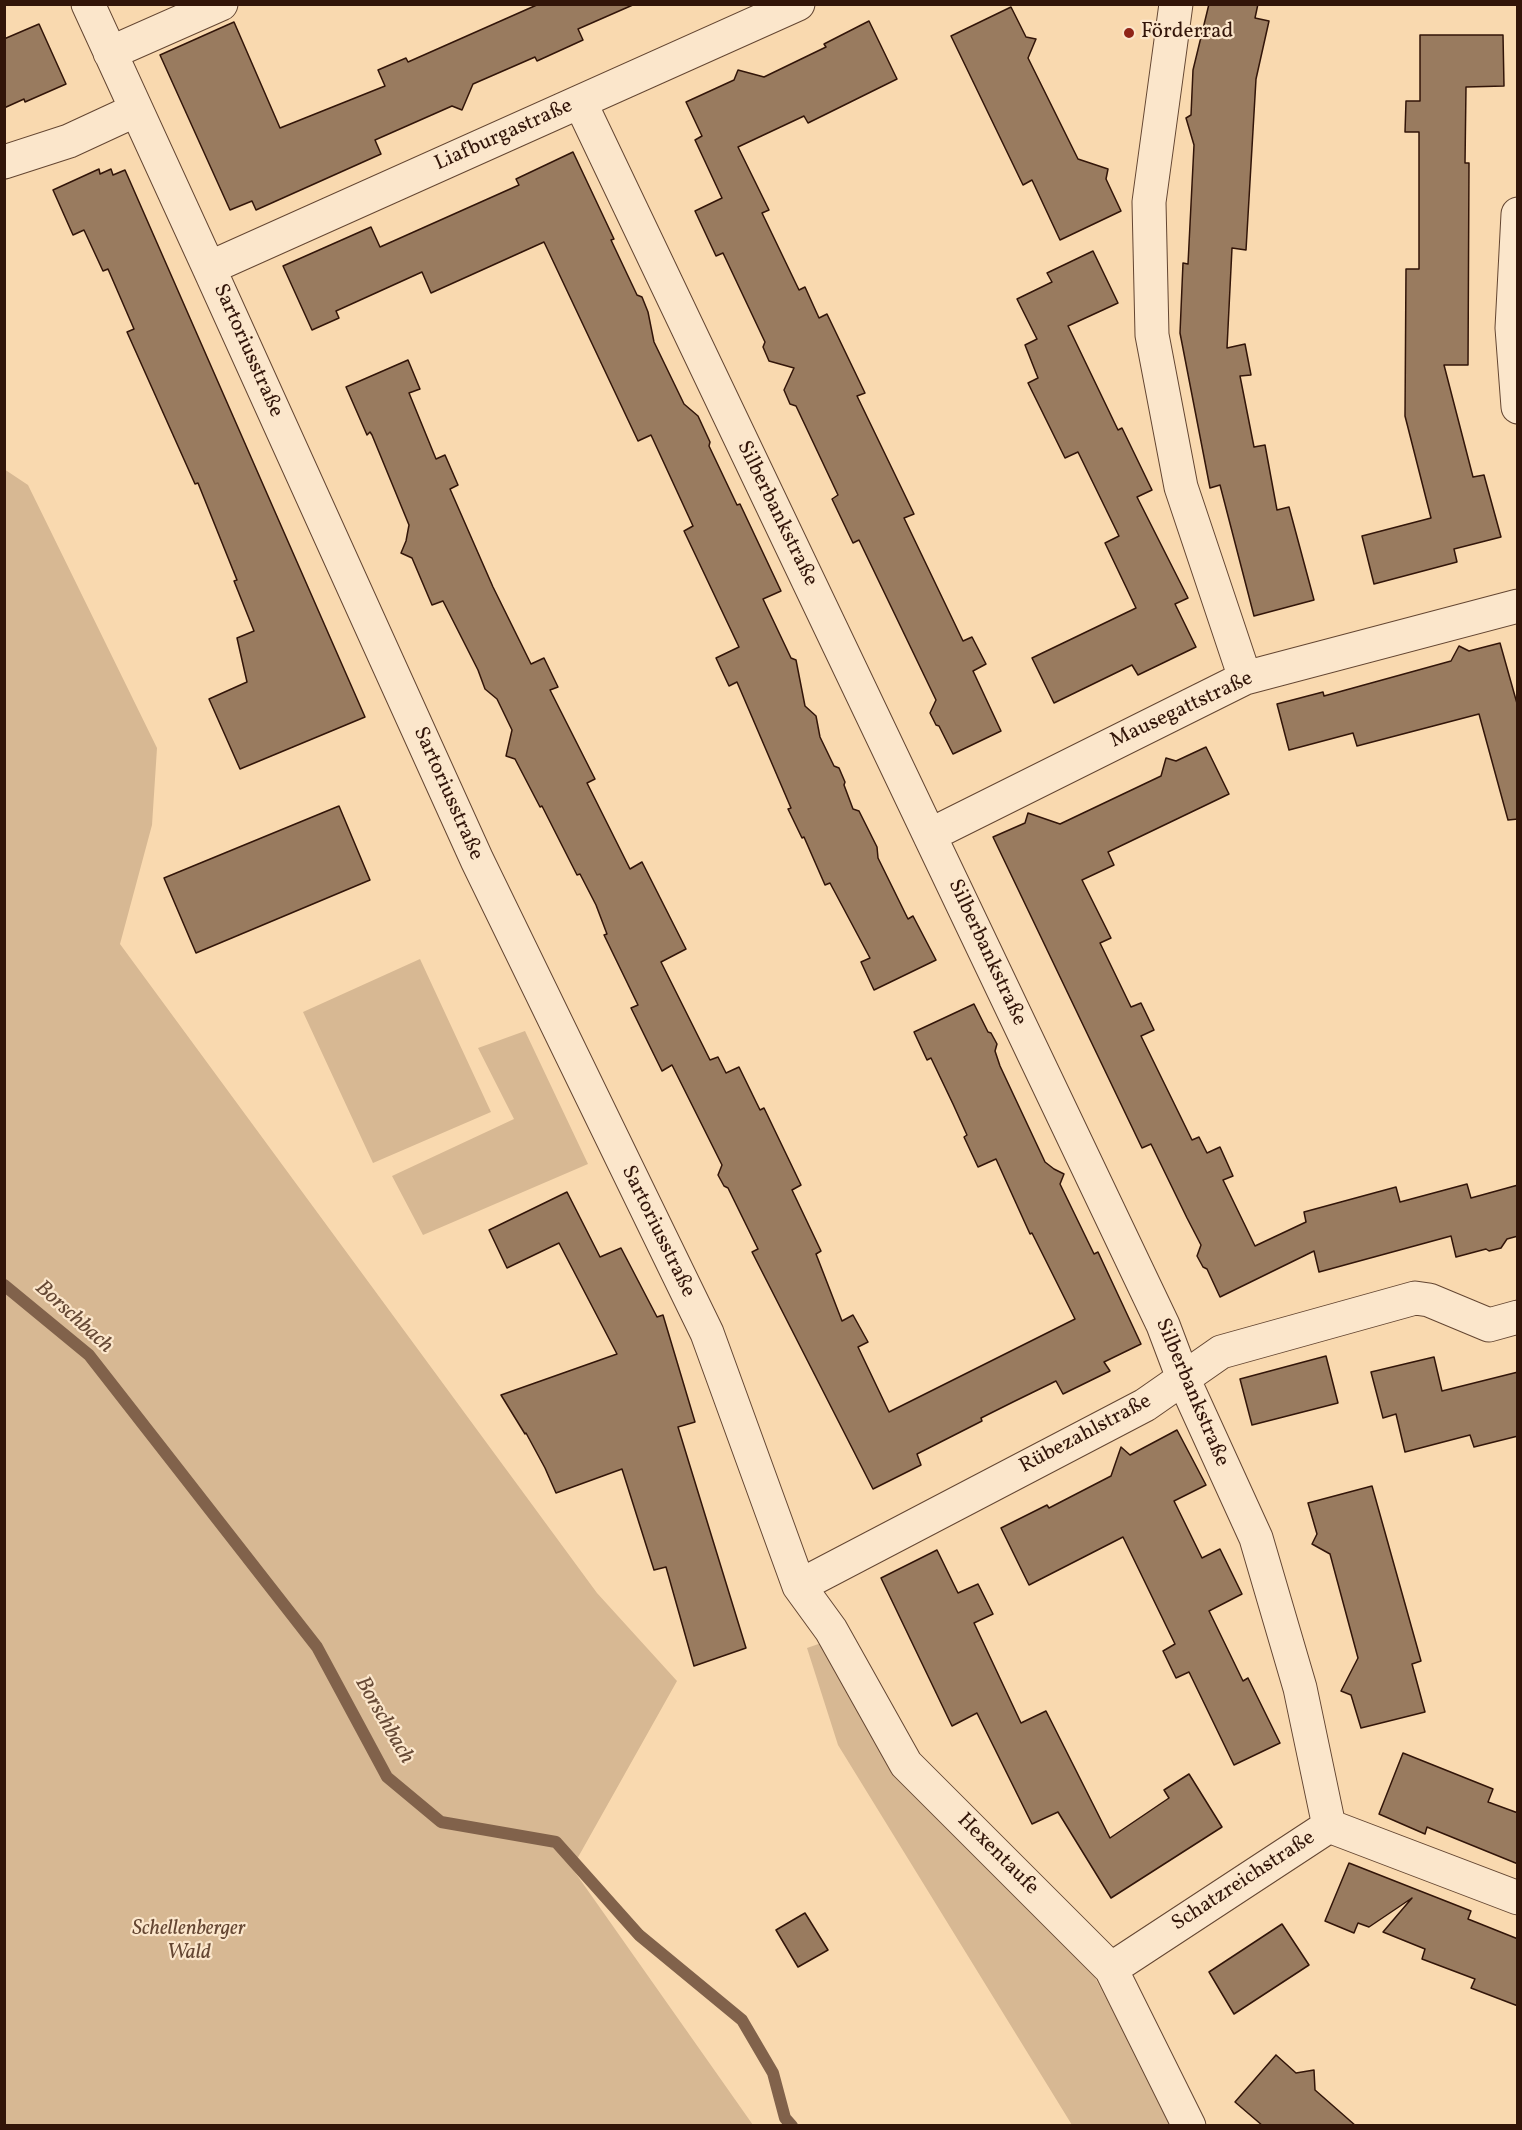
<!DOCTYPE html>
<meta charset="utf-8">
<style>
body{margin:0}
#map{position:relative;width:1522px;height:2130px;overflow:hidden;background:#f9d9af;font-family:Vollkorn,serif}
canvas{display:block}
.frame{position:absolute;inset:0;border:6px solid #321509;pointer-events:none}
</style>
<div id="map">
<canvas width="1522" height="2130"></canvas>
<div class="frame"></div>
</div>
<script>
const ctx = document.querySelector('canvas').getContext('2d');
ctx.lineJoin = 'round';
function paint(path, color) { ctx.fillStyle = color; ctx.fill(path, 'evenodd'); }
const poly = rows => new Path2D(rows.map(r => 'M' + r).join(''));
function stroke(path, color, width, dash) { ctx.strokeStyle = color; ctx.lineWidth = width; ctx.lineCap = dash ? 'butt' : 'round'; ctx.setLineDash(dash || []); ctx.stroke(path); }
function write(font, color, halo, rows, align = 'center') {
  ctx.font = font + ' Vollkorn,serif'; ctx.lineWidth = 4.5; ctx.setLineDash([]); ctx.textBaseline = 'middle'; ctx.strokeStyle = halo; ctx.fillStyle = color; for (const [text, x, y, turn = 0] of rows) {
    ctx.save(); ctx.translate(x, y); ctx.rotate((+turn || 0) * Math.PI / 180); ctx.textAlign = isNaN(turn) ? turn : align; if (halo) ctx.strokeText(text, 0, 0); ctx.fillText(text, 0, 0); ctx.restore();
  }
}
paint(poly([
 [4,469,28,485,157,748,152,825,120,944,597,1593,677,1681,572,1868,753,2125,5,2125],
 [420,959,491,1112,373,1163,303,1012],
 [525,1031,588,1164,423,1235,392,1176,514,1119,478,1048],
 [827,1641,1088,1964,1172,2125,1072,2125,838,1745,807,1648]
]), '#d7b893');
stroke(poly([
 [4,1285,89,1355,317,1647,387,1777,441,1822,556,1842,639,1935,742,2020,773,2073,785,2118,792,2126]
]), '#81624b', 12);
const building = poly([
 [539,4,635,4,578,29,583,40,537,61,535,57,473,84,462,110,452,106,375,140,381,154,256,210,252,201,230,210,160,55,234,22,280,128,385,86,378,70,406,58,408,62,539,4],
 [1209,4,1258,4,1255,18,1269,21,1256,79,1246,250,1232,248,1227,348,1245,344,1251,375,1240,376,1254,447,1265,445,1277,510,1289,507,1314,600,1254,616,1220,485,1210,488,1180,333,1183,263,1188,264,1194,145,1186,118,1191,115,1193,70,1209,4],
 [1011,7,1026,37,1036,39,1028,58,1078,159,1108,169,1106,179,1121,211,1060,240,1032,180,1023,185,951,36,1011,7],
 [869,21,897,79,808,123,804,116,738,147,769,210,762,213,799,290,805,287,819,318,827,314,865,393,857,396,914,514,904,518,963,641,972,637,986,664,973,671,1001,731,953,754,939,726,936,725,930,713,936,700,859,540,853,543,832,499,838,495,796,406,790,404,784,390,794,368,769,361,763,347,765,342,723,253,716,256,695,211,722,198,695,140,702,136,686,102,734,80,738,70,764,77,826,47,824,44,869,21],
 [39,24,66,84,25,102,24,99,4,108,4,39,39,24],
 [1420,35,1503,35,1504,86,1466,87,1465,163,1469,163,1468,365,1444,365,1473,477,1484,475,1501,537,1454,549,1457,562,1374,584,1362,536,1431,518,1405,416,1406,269,1419,269,1419,132,1405,132,1406,101,1420,101,1420,35],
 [573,152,614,239,611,240,628,276,637,295,642,297,648,312,654,342,684,404,698,416,710,442,709,446,737,505,740,504,781,591,763,599,791,658,796,660,805,706,816,716,820,737,834,766,839,768,845,782,844,785,853,809,859,811,877,847,878,858,908,919,913,916,936,960,874,990,861,962,870,958,830,883,825,885,804,837,802,838,788,809,791,808,737,682,729,686,716,658,739,647,684,531,693,526,651,435,638,441,544,242,431,293,422,272,336,311,339,318,312,330,283,266,371,227,380,247,519,185,516,179,573,152],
 [99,169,100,174,111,169,113,175,125,170,365,717,240,769,209,699,247,682,237,638,254,631,234,581,237,580,198,483,195,484,127,332,134,329,108,269,103,271,84,230,73,235,53,190,99,169],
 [1093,251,1118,303,1068,326,1118,430,1122,428,1152,490,1137,497,1188,598,1175,604,1196,647,1138,675,1132,665,1054,703,1032,658,1136,608,1105,543,1119,536,1078,452,1065,458,1028,383,1038,378,1025,345,1037,339,1017,299,1052,282,1047,273,1093,251],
 [408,360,420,389,409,393,436,459,445,455,458,485,450,489,493,587,531,664,544,658,558,687,550,690,595,779,587,783,630,869,642,862,686,949,661,962,710,1060,718,1057,726,1073,739,1067,760,1110,764,1108,801,1185,792,1190,821,1251,816,1254,842,1321,853,1315,868,1342,858,1347,889,1412,1075,1319,1032,1233,1030,1234,996,1159,978,1167,964,1137,967,1135,953,1104,931,1058,927,1060,914,1032,974,1004,988,1032,991,1033,997,1044,995,1051,1000,1066,1045,1162,1054,1169,1064,1174,1060,1184,1094,1254,1098,1252,1141,1344,1104,1362,1110,1371,1063,1394,1056,1381,1013,1402,981,1418,982,1421,917,1454,921,1465,873,1489,752,1252,758,1249,728,1188,724,1186,718,1175,722,1165,672,1065,662,1071,631,1008,638,1005,604,935,607,934,596,905,580,874,577,875,542,806,540,807,515,759,506,756,512,730,497,699,485,689,478,670,443,601,432,605,412,558,401,553,406,541,409,525,372,435,370,432,367,435,346,387,408,360],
 [1500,643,1518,707,1518,819,1508,820,1479,714,1357,746,1353,733,1289,750,1277,704,1323,692,1324,696,1451,661,1459,646,1469,651,1500,643],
 [1206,747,1229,794,1108,852,1114,865,1082,880,1111,938,1100,943,1131,1007,1141,1003,1154,1030,1141,1036,1192,1140,1199,1137,1207,1153,1220,1147,1233,1176,1223,1180,1255,1246,1306,1222,1304,1212,1396,1187,1400,1202,1467,1184,1471,1198,1518,1185,1518,1236,1507,1239,1501,1248,1489,1251,1486,1249,1456,1257,1451,1236,1319,1272,1314,1251,1220,1297,1207,1269,1203,1267,1197,1256,1201,1245,1187,1218,1151,1144,1142,1148,993,837,1025,823,1028,813,1060,824,1161,776,1166,758,1176,761,1206,747],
 [339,806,370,880,196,953,164,878,339,806],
 [567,1192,600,1257,621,1248,657,1317,663,1315,695,1422,678,1427,746,1648,694,1666,666,1567,654,1570,622,1469,556,1493,545,1468,526,1433,525,1434,501,1395,617,1354,559,1243,507,1268,489,1230,567,1192],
 [1326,1356,1338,1403,1252,1425,1240,1379,1326,1356],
 [1434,1357,1442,1391,1518,1372,1518,1436,1474,1447,1470,1435,1405,1452,1396,1414,1383,1418,1371,1372,1434,1357],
 [1177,1430,1206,1485,1174,1501,1202,1558,1220,1549,1242,1594,1209,1611,1243,1681,1248,1678,1280,1743,1234,1765,1189,1672,1176,1678,1163,1651,1175,1644,1123,1537,1029,1585,1001,1528,1047,1505,1049,1508,1111,1476,1121,1447,1130,1455,1177,1430],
 [1372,1486,1421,1661,1412,1664,1425,1712,1361,1728,1351,1695,1341,1691,1358,1658,1330,1554,1312,1544,1317,1534,1308,1503,1372,1486],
 [937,1550,958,1593,978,1584,993,1614,974,1623,1021,1723,1046,1711,1110,1838,1169,1798,1164,1790,1189,1774,1222,1827,1111,1898,1058,1812,1032,1824,977,1713,952,1726,881,1578,937,1550],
 [1403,1753,1493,1789,1488,1802,1518,1813,1518,1864,1427,1827,1425,1834,1379,1814,1403,1753],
 [1349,1863,1471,1911,1468,1919,1518,1939,1518,2006,1471,1988,1475,1979,1422,1959,1425,1949,1383,1932,1412,1898,1369,1927,1358,1923,1354,1933,1325,1921,1349,1863],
 [805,1913,828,1950,798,1967,776,1930,805,1913],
 [1282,1924,1309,1965,1234,2014,1209,1972,1282,1924],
 [1276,2055,1296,2073,1314,2070,1315,2090,1356,2126,1263,2126,1235,2102,1276,2055]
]);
paint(building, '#997b5f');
stroke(building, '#321509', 1.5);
const street = poly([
 [88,4,209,268,477,860,707,1333,799,1586,831,1630,906,1764,1111,1969,1189,2126],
 [1176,4,1149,202,1152,335,1181,487,1245,678],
 [110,53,221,4],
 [580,102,1163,1325,1183,1378,1256,1538,1300,1688,1329,1826],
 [4,162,69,141,136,110],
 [1518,214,1512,328,1518,407],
 [209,268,798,4],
 [930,835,1245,678,1518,606],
 [799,1586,1145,1405,1221,1352,1415,1298,1429,1300,1489,1325,1518,1317],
 [1111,1969,1329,1826,1518,1898]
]);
stroke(street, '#644632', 35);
stroke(street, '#fbe6cb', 33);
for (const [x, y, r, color] of [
 [1129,33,6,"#8f2418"]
]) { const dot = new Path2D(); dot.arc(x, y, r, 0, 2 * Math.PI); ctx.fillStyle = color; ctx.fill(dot); stroke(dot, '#fbe6cb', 2); }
write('21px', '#321509', '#fbe6cb', [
 ["Förderrad",1141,33]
], 'left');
write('21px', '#321509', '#fbe6cb', [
 ["Liafburgastraße",504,136,-24],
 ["Sartoriusstraße",247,351,66],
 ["Silberbankstraße",776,514,64],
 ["Mausegattstraße",1182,711,-25],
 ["Sartoriusstraße",447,794,66],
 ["Silberbankstraße",986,953,65],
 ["Sartoriusstraße",657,1232,64],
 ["Silberbankstraße",1191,1393,67],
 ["Rübezahlstraße",1086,1435,-28],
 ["Hexentaufe",997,1855,45],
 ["Schatzreichstraße",1244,1882,-33]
]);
write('italic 21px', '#644632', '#fbe6cb', [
 ["Schellenberger",189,1930],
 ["Wald",189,1954]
]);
write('italic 22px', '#664935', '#fbe6cb', [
 ["Borschbach",73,1318,42],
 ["Borschbach",383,1721,60]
]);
</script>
